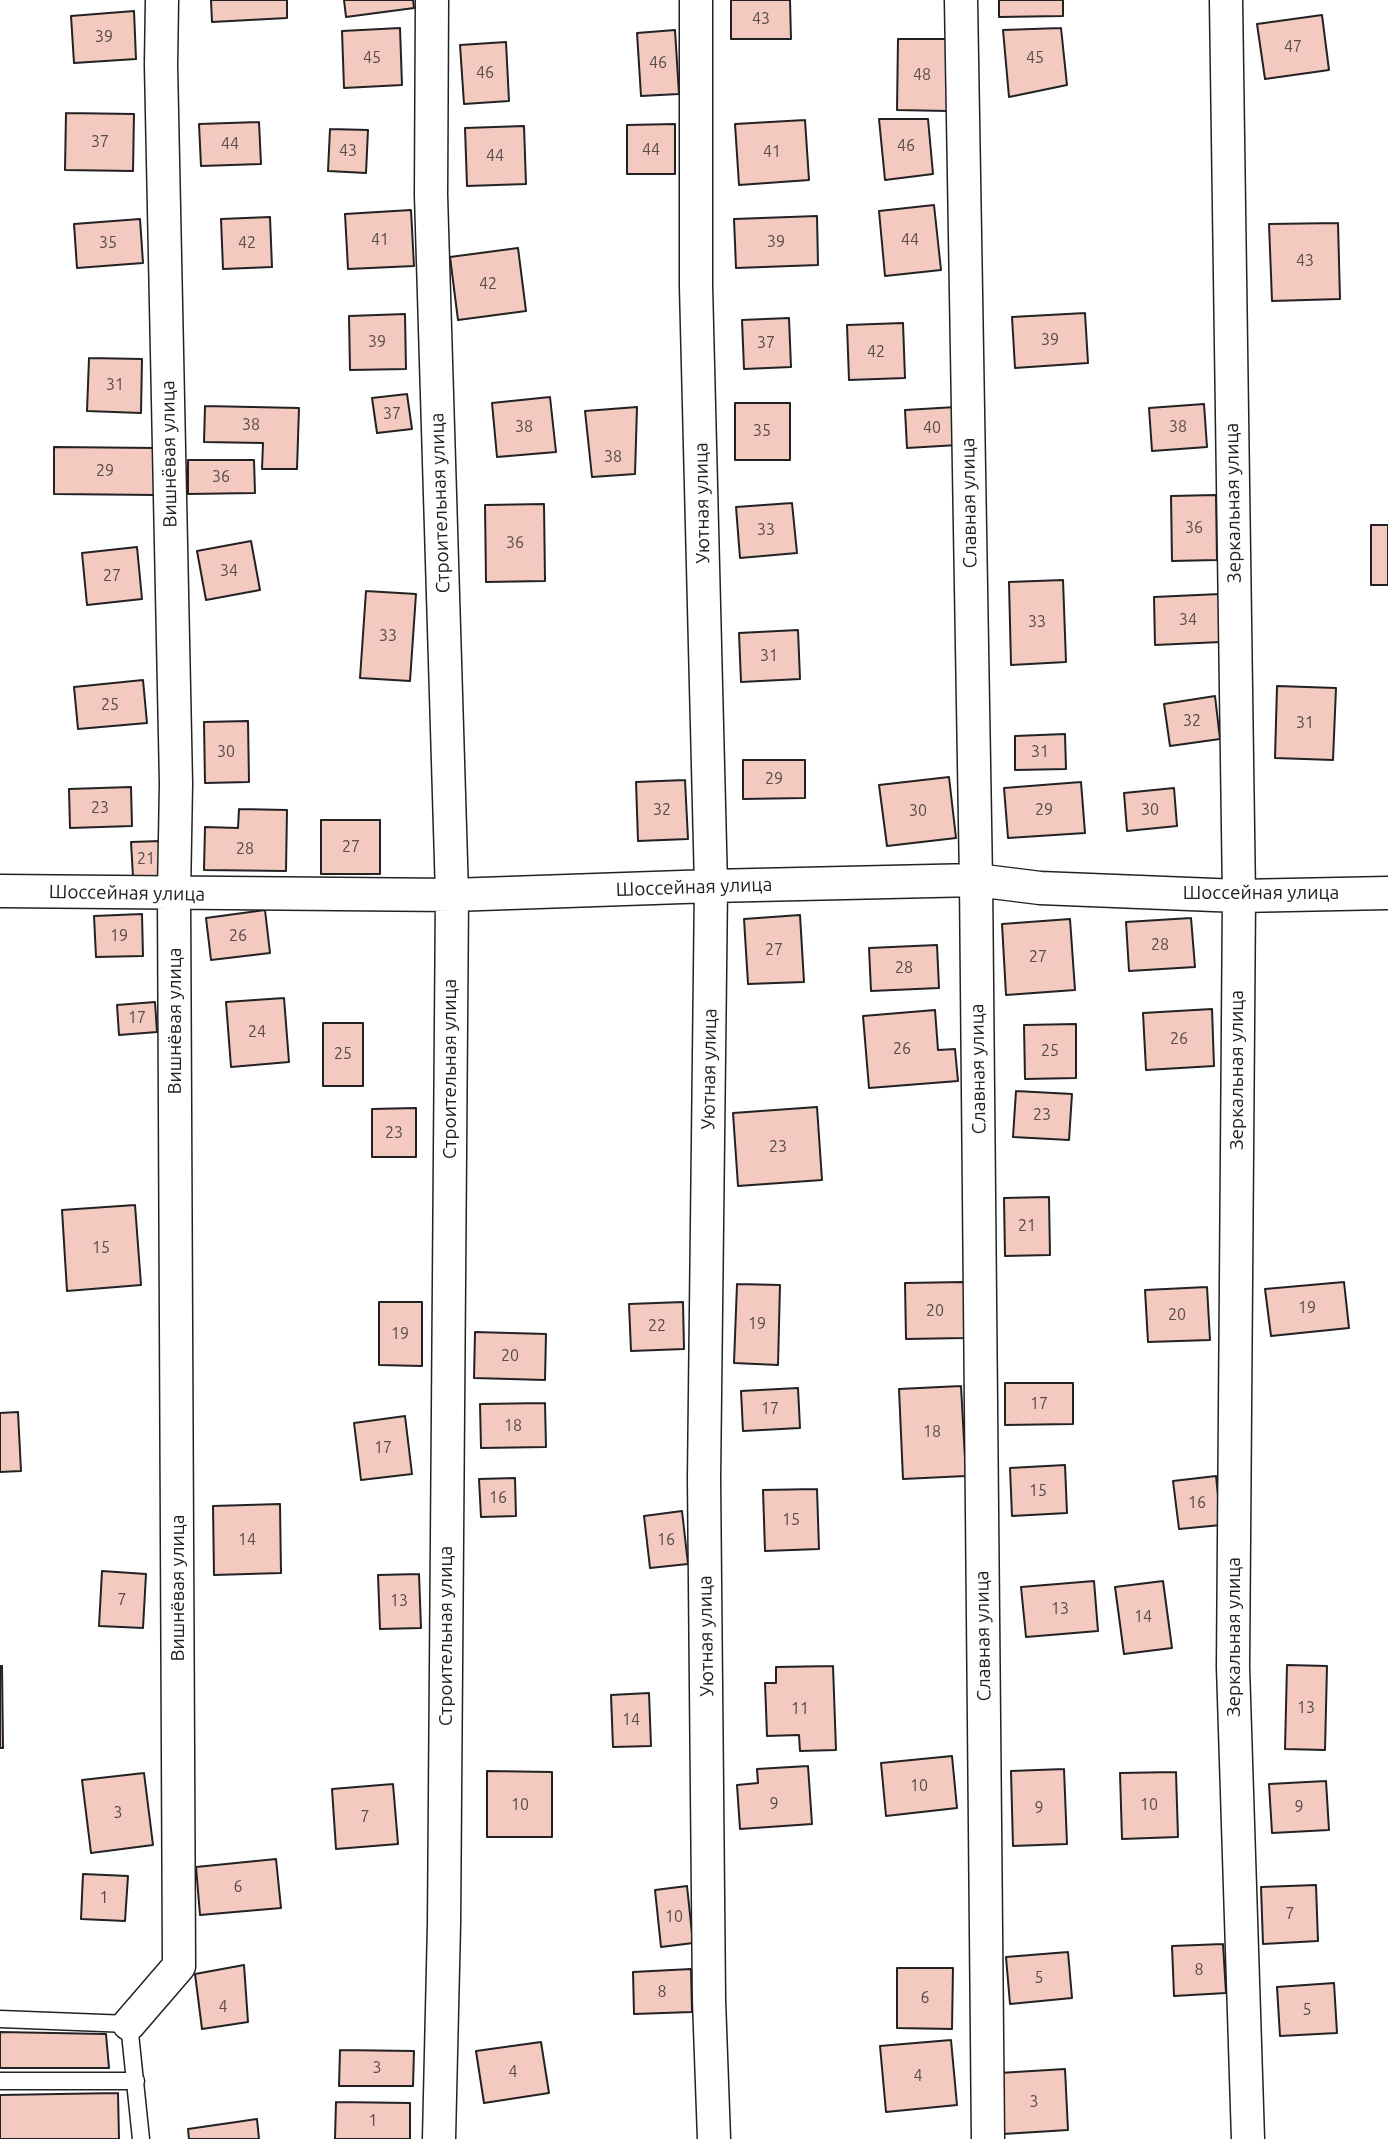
<!DOCTYPE html>
<meta charset="utf-8">
<style>
body{margin:0}
canvas{display:block;background:#fff}
</style>
<canvas width="1388" height="2139"></canvas>
<script>
const ctx = document.querySelector('canvas').getContext('2d');
ctx.lineJoin = 'round';
function paint(path, color) { ctx.fillStyle = color; ctx.fill(path, 'evenodd'); }
const poly = rows => new Path2D(rows.map(r => 'M' + r).join(''));
function stroke(path, color, width, dash) { ctx.strokeStyle = color; ctx.lineWidth = width; ctx.lineCap = dash ? 'butt' : 'round'; ctx.setLineDash(dash || []); ctx.stroke(path); }
function write(font, color, halo, rows, align = 'center') {
  ctx.font = font + ' Ubuntu,sans-serif'; ctx.lineWidth = 5; ctx.setLineDash([]); ctx.textBaseline = 'middle'; ctx.strokeStyle = halo; ctx.fillStyle = color; for (const [text, x, y, turn = 0] of rows) {
    ctx.save(); ctx.translate(x, y); ctx.rotate((+turn || 0) * Math.PI / 180); ctx.textAlign = isNaN(turn) ? turn : align; if (halo) ctx.strokeText(text, 0, 0); ctx.fillText(text, 0, 0); ctx.restore();
  }
}
const building = poly([
 [211,0,287,0,287,18,212,22,211,0],
 [344,0,413,0,414,8,346,17,344,0],
 [731,0,790,0,791,39,731,39,731,0],
 [999,0,1063,0,1063,16,999,17,999,0],
 [134,11,136,59,74,63,71,16,134,11],
 [1322,15,1329,70,1265,79,1257,24,1322,15],
 [400,28,402,85,344,88,342,31,400,28],
 [1061,28,1067,85,1009,97,1003,30,1061,28],
 [675,30,679,94,641,96,637,33,675,30],
 [898,39,948,39,947,111,897,110,898,39],
 [506,42,509,101,464,104,460,45,506,42],
 [66,113,134,114,133,171,65,170,66,113],
 [879,119,928,119,933,174,885,180,879,119],
 [805,120,809,180,739,185,735,124,805,120],
 [259,122,261,164,201,166,199,124,259,122],
 [675,124,675,174,627,174,627,125,675,124],
 [524,126,526,184,467,186,465,128,524,126],
 [330,129,368,130,366,173,328,171,330,129],
 [934,205,941,270,885,276,879,211,934,205],
 [411,210,414,266,348,269,345,214,411,210],
 [817,216,818,265,736,268,734,219,817,216],
 [270,217,272,267,223,269,221,219,270,217],
 [140,219,143,263,77,268,74,224,140,219],
 [1338,223,1340,299,1272,301,1269,224,1338,223],
 [518,248,526,311,458,320,450,257,518,248],
 [1085,313,1088,363,1015,368,1012,317,1085,313],
 [405,314,406,369,350,370,349,316,405,314],
 [789,318,791,367,744,369,742,320,789,318],
 [903,323,905,378,849,380,847,325,903,323],
 [89,358,142,359,141,413,87,411,89,358],
 [407,394,412,429,377,433,372,398,407,394],
 [550,397,556,452,497,457,492,403,550,397],
 [735,403,790,403,790,460,735,460,735,403],
 [1204,404,1207,447,1152,451,1149,408,1204,404],
 [205,406,299,408,297,469,262,469,263,443,204,442,205,406],
 [637,407,635,474,592,477,585,411,637,407],
 [956,407,958,445,907,448,905,410,956,407],
 [54,447,156,448,156,495,54,494,54,447],
 [188,460,254,460,255,493,188,494,188,460],
 [1216,495,1217,560,1172,561,1171,496,1216,495],
 [792,503,797,553,740,558,736,507,792,503],
 [544,504,545,581,486,582,485,505,544,504],
 [1371,525,1388,525,1388,585,1371,585,1371,525],
 [251,541,260,590,206,600,197,551,251,541],
 [137,547,142,599,87,605,82,553,137,547],
 [1063,580,1066,662,1011,665,1009,582,1063,580],
 [366,591,416,594,410,681,360,678,366,591],
 [1220,594,1221,642,1155,645,1154,597,1220,594],
 [798,630,800,679,741,682,739,633,798,630],
 [143,680,147,723,78,729,74,687,143,680],
 [1277,686,1336,688,1333,760,1275,758,1277,686],
 [1215,696,1220,739,1170,746,1164,704,1215,696],
 [248,721,249,782,205,783,204,722,248,721],
 [1065,734,1066,769,1015,770,1015,736,1065,734],
 [743,760,805,760,805,798,743,799,743,760],
 [949,777,956,838,887,846,879,785,949,777],
 [685,780,688,839,638,841,636,782,685,780],
 [1081,782,1085,833,1008,838,1004,788,1081,782],
 [131,787,132,826,70,828,69,789,131,787],
 [1174,788,1177,826,1127,831,1124,793,1174,788],
 [239,809,287,810,286,871,204,870,205,827,238,828,239,809],
 [321,820,380,820,380,874,321,874,321,820],
 [160,841,161,876,133,877,131,842,160,841],
 [265,910,270,953,211,960,206,918,265,910],
 [142,914,143,956,96,957,94,916,142,914],
 [800,915,804,982,748,984,744,919,800,915],
 [1191,918,1195,967,1129,971,1126,922,1191,918],
 [1070,919,1075,990,1006,995,1002,924,1070,919],
 [937,945,939,988,871,991,869,948,937,945],
 [284,998,289,1062,231,1067,226,1002,284,998],
 [155,1002,157,1032,119,1035,117,1005,155,1002],
 [1212,1009,1214,1066,1146,1070,1143,1013,1212,1009],
 [935,1010,938,1050,955,1049,958,1081,869,1088,863,1016,935,1010],
 [323,1023,363,1023,363,1086,323,1086,323,1023],
 [1076,1024,1076,1078,1025,1079,1024,1025,1076,1024],
 [1016,1091,1072,1094,1069,1140,1013,1137,1016,1091],
 [817,1107,822,1180,738,1186,733,1113,817,1107],
 [416,1108,416,1157,372,1157,372,1109,416,1108],
 [1049,1197,1050,1255,1005,1256,1004,1198,1049,1197],
 [135,1205,141,1285,67,1291,62,1210,135,1205],
 [964,1282,965,1338,906,1339,905,1283,964,1282],
 [1344,1282,1349,1328,1271,1336,1265,1289,1344,1282],
 [737,1284,780,1285,778,1365,734,1363,737,1284],
 [1207,1287,1210,1340,1148,1342,1145,1290,1207,1287],
 [379,1302,422,1302,422,1366,379,1365,379,1302],
 [683,1302,684,1349,631,1351,629,1304,683,1302],
 [475,1332,546,1334,545,1380,474,1378,475,1332],
 [1005,1383,1073,1383,1073,1424,1005,1425,1005,1383],
 [961,1386,966,1476,903,1479,899,1389,961,1386],
 [798,1388,800,1428,743,1431,741,1391,798,1388],
 [545,1403,546,1447,481,1448,480,1404,545,1403],
 [18,1412,21,1471,0,1472,0,1413,18,1412],
 [405,1416,412,1474,361,1480,354,1423,405,1416],
 [1065,1465,1067,1513,1012,1516,1010,1468,1065,1465],
 [1216,1476,1221,1525,1179,1529,1173,1481,1216,1476],
 [515,1478,516,1516,481,1517,479,1479,515,1478],
 [817,1489,819,1549,765,1551,763,1490,817,1489],
 [280,1504,281,1573,214,1575,213,1506,280,1504],
 [682,1511,688,1564,650,1568,644,1516,682,1511],
 [102,1571,146,1574,143,1628,99,1626,102,1571],
 [419,1574,421,1628,380,1629,378,1575,419,1574],
 [1094,1581,1098,1631,1026,1637,1021,1587,1094,1581],
 [1163,1581,1172,1648,1124,1654,1115,1587,1163,1581],
 [1287,1665,1327,1666,1325,1750,1285,1749,1287,1665],
 [0,1666,2,1666,3,1748,0,1748,0,1666],
 [833,1666,836,1750,800,1751,799,1735,767,1736,765,1683,776,1683,776,1667,833,1666],
 [649,1693,651,1746,613,1747,611,1695,649,1693],
 [952,1756,957,1808,886,1816,881,1763,952,1756],
 [808,1766,812,1824,740,1829,737,1785,758,1783,757,1769,808,1766],
 [1064,1769,1067,1844,1013,1846,1011,1771,1064,1769],
 [487,1771,552,1772,552,1837,487,1837,487,1771],
 [1176,1772,1178,1837,1122,1839,1120,1773,1176,1772],
 [144,1773,153,1845,91,1853,82,1780,144,1773],
 [1326,1781,1329,1830,1272,1833,1269,1784,1326,1781],
 [393,1784,398,1844,336,1849,332,1789,393,1784],
 [276,1859,281,1908,200,1915,196,1867,276,1859],
 [83,1874,128,1876,125,1921,81,1919,83,1874],
 [1316,1885,1318,1941,1263,1944,1261,1887,1316,1885],
 [687,1886,693,1943,661,1947,655,1890,687,1886],
 [1223,1944,1226,1993,1174,1996,1172,1946,1223,1944],
 [1068,1952,1072,1998,1010,2004,1006,1957,1068,1952],
 [244,1965,248,2022,202,2029,195,1974,244,1965],
 [897,1968,953,1968,952,2029,897,2028,897,1968],
 [691,1969,692,2012,634,2014,633,1972,691,1969],
 [1334,1983,1337,2033,1280,2036,1277,1987,1334,1983],
 [0,2032,106,2034,109,2068,0,2068,0,2032],
 [951,2040,957,2105,886,2112,880,2046,951,2040],
 [541,2042,549,2093,484,2103,476,2051,541,2042],
 [340,2050,414,2051,413,2086,339,2086,340,2050],
 [1065,2069,1068,2130,1003,2134,999,2073,1065,2069],
 [118,2093,119,2139,0,2139,0,2095,118,2093],
 [336,2102,410,2103,410,2139,335,2139,336,2102],
 [257,2119,259,2139,189,2139,188,2129,257,2119]
]);
paint(building, '#f3c9c0');
stroke(building, '#222', 2);
const service = poly([
 [0,2019,129,2024,141,2139],
 [0,2081,136,2081]
]);
const minor = poly([
 [432,0,431,195,452,895,444,1924,439,2139],
 [696,0,696,286,711,886,704,1478,709,2000,714,2139],
 [961,0,976,880,988,2139],
 [1226,0,1239,896,1233,1667,1248,2139],
 [0,891,452,895,711,886,976,880,1040,888,1239,896,1388,893],
 [129,2024,179,1966,174,894,176,784,161,65,162,0]
]);
stroke(service, '#222', 19);
stroke(minor, '#222', 35);
stroke(service, '#fff', 16);
stroke(minor, '#fff', 32);
write('16px', '#564c4a', null, [
 ["43",761,19],
 ["39",104,37],
 ["47",1293,47],
 ["45",372,58],
 ["45",1035,58],
 ["46",658,63],
 ["46",485,73],
 ["48",922,75],
 ["37",100,142],
 ["44",230,144],
 ["46",906,146],
 ["44",651,150],
 ["43",348,151],
 ["41",772,152],
 ["44",495,156],
 ["41",380,240],
 ["44",910,240],
 ["39",776,242],
 ["35",108,243],
 ["42",247,243],
 ["43",1305,261],
 ["42",488,284],
 ["39",1050,340],
 ["39",377,342],
 ["37",766,343],
 ["42",876,352],
 ["31",115,385],
 ["37",392,414],
 ["38",251,425],
 ["38",524,427],
 ["38",1178,427],
 ["40",932,428],
 ["35",762,431],
 ["38",613,457],
 ["29",105,471],
 ["36",221,477],
 ["36",1194,528],
 ["33",766,530],
 ["36",515,543],
 ["34",229,571],
 ["27",112,576],
 ["34",1188,620],
 ["33",1037,622],
 ["33",388,636],
 ["31",769,656],
 ["25",110,705],
 ["32",1192,721],
 ["31",1305,723],
 ["30",226,752],
 ["31",1040,752],
 ["29",774,779],
 ["23",100,808],
 ["32",662,810],
 ["29",1044,810],
 ["30",1150,810],
 ["30",918,811],
 ["27",351,847],
 ["28",245,849],
 ["21",146,859],
 ["19",119,936],
 ["26",238,936],
 ["28",1160,945],
 ["27",774,950],
 ["27",1038,957],
 ["28",904,968],
 ["17",137,1018],
 ["24",257,1032],
 ["26",1179,1039],
 ["26",902,1049],
 ["25",1050,1051],
 ["25",343,1054],
 ["23",1042,1115],
 ["23",394,1133],
 ["23",778,1147],
 ["21",1027,1226],
 ["15",101,1248],
 ["19",1307,1308],
 ["20",935,1311],
 ["20",1177,1315],
 ["19",757,1324],
 ["22",657,1326],
 ["19",400,1334],
 ["20",510,1356],
 ["17",1039,1404],
 ["17",770,1409],
 ["18",513,1426],
 ["18",932,1432],
 ["17",383,1448],
 ["15",1038,1491],
 ["16",498,1498],
 ["16",1197,1503],
 ["15",791,1520],
 ["14",247,1540],
 ["16",666,1540],
 ["7",122,1600],
 ["13",399,1601],
 ["13",1060,1609],
 ["14",1143,1617],
 ["13",1306,1708],
 ["11",800,1709],
 ["14",631,1720],
 ["10",919,1786],
 ["9",774,1804],
 ["10",520,1805],
 ["10",1149,1805],
 ["9",1299,1807],
 ["9",1039,1808],
 ["3",118,1813],
 ["7",365,1817],
 ["6",238,1887],
 ["1",104,1898],
 ["7",1290,1914],
 ["10",674,1917],
 ["8",1199,1970],
 ["5",1039,1978],
 ["8",662,1992],
 ["6",925,1998],
 ["4",223,2007],
 ["5",1307,2010],
 ["3",377,2068],
 ["4",513,2072],
 ["4",918,2076],
 ["3",1034,2102],
 ["1",373,2121]
]);
write('19px', '#222', '#fff', [
 ["Вишнёвая улица",169,454,-91],
 ["Строительная улица",440,503,-92],
 ["Уютная улица",702,503,-91],
 ["Славная улица",969,503,-91],
 ["Зеркальная улица",1233,503,-91],
 ["Шоссейная улица",694,887,-2],
 ["Шоссейная улица",127,893,1],
 ["Шоссейная улица",1261,893],
 ["Вишнёвая улица",175,1021,-90],
 ["Строительная улица",450,1069,-90],
 ["Уютная улица",709,1069,-89],
 ["Славная улица",978,1069,-91],
 ["Зеркальная улица",1237,1070,-90],
 ["Вишнёвая улица",178,1588,-90],
 ["Строительная улица",446,1636,-90],
 ["Уютная улица",706,1636,-91],
 ["Славная улица",983,1636,-91],
 ["Зеркальная улица",1234,1637,-90]
]);
</script>
